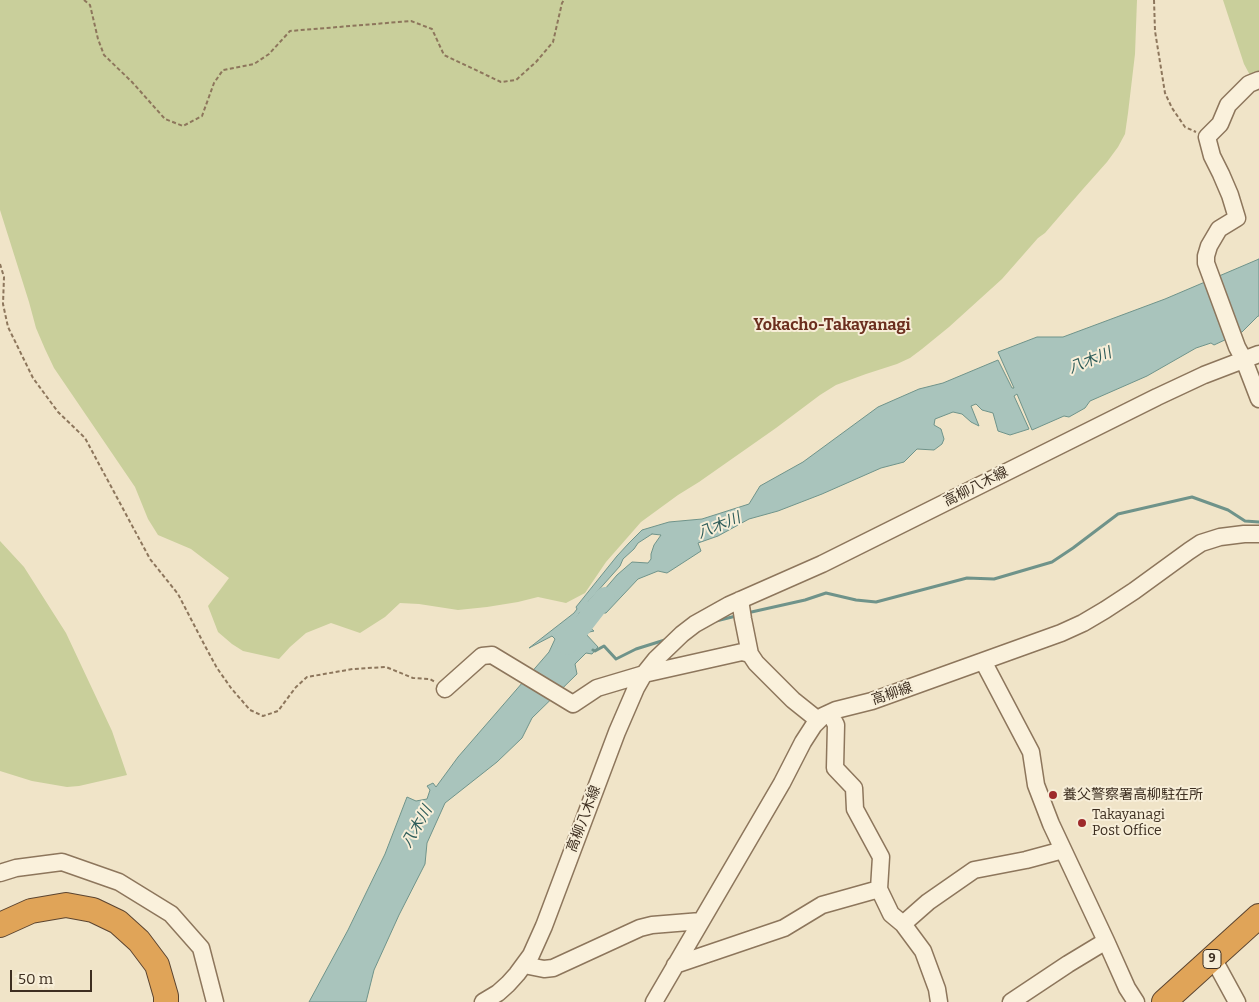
<!DOCTYPE html>
<meta charset="utf-8">
<style>
body{margin:0}
#map{position:relative;width:1259px;height:1002px;overflow:hidden;background:#f0e4c8;font-family:Bitter,serif}
canvas{display:block}
.scale{position:absolute;left:10px;top:970px;width:82px;height:22px;box-sizing:border-box;border:2px solid #3d2e20;border-top:0;padding-left:6px;font-size:15px;line-height:18px;white-space:nowrap;color:#3d2e20;-webkit-text-stroke:4px #f7eed8;paint-order:stroke}
</style>
<div id="map">
<canvas width="1259" height="1002"></canvas>
<div class="scale">50 m</div>
</div>
<script>
const ctx = document.querySelector('canvas').getContext('2d');
ctx.lineJoin = 'round';
function paint(path, color) { ctx.fillStyle = color; ctx.fill(path, 'evenodd'); }
const poly = rows => new Path2D(rows.map(r => 'M' + r).join(''));
function stroke(path, color, width, dash) { ctx.strokeStyle = color; ctx.lineWidth = width; ctx.lineCap = dash ? 'butt' : 'round'; ctx.setLineDash(dash || []); ctx.stroke(path); }
function write(font, color, halo, rows, align = 'center') {
  ctx.font = font + ' Bitter,"Noto Sans JP",serif'; ctx.lineWidth = 4; ctx.setLineDash([]); ctx.textBaseline = 'middle'; ctx.strokeStyle = halo; ctx.fillStyle = color; for (const [text, x, y, turn = 0] of rows) {
    ctx.save(); ctx.translate(x, y); ctx.rotate((+turn || 0) * Math.PI / 180); ctx.textAlign = isNaN(turn) ? turn : align; if (halo) ctx.strokeText(text, 0, 0); ctx.fillText(text, 0, 0); ctx.restore();
  }
}
paint(poly([
 [0,0,1137,0,1135,54,1128,113,1125,134,1118,147,1107,162,1083,189,1045,233,1038,238,1002,279,949,327,922,349,910,358,897,364,866,374,836,385,820,395,776,428,699,482,678,495,641,522,606,562,585,593,566,603,538,597,518,602,487,607,458,610,419,604,400,603,385,617,360,633,331,623,306,633,290,647,279,659,243,651,232,644,218,632,208,606,229,578,191,549,158,535,148,519,135,487,54,368,45,349,36,328,29,302,0,210],
 [1223,0,1259,0,1259,89,1252,79,1244,64],
 [0,541,24,567,66,633,112,731,127,775,79,786,67,787,32,781,0,771]
]), '#c9cf9b');
const water = poly([
 [1259,259,1259,316,1258,316,1242,332,1214,345,1211,343,1196,348,1147,376,1090,401,1085,408,1069,417,1064,416,1032,430,1017,394,1014,396,1029,429,1010,435,998,431,993,413,982,410,976,404,971,406,979,426,971,422,962,414,953,412,935,419,934,425,941,429,944,439,942,444,934,450,917,449,904,462,881,468,822,494,778,511,749,519,718,536,698,543,701,551,667,573,658,571,638,579,606,613,602,613,596,619,591,617,588,619,580,612,577,617,594,631,585,633,598,647,592,654,586,653,575,664,577,674,532,718,522,738,497,762,445,803,427,843,425,864,399,915,374,970,366,1002,309,1002,348,930,385,854,407,797,416,801,427,799,430,790,427,786,433,783,436,787,458,757,549,652,555,639,552,636,529,648,574,613,577,609,576,607,617,556,629,543,642,530,669,522,702,519,749,504,760,486,803,462,878,407,919,389,943,383,998,360,1012,388,1014,388,998,352,1037,337,1063,337,1165,299,1259,259],
 [652,534,661,535,654,545,651,554,651,559,648,563,632,562,617,575,592,604,588,602,620,566,623,559,634,549,638,543,652,534]
]);
paint(water, '#a9c4bc');
stroke(water, '#6f938a', 1);
stroke(poly([
 [747,613,805,600,826,593,856,600,876,602,967,578,994,579,1052,562,1073,548,1118,514,1192,497,1228,510,1245,521,1259,522],
 [716,621,736,616],
 [593,650,595,651,604,646,616,659,636,649,668,639]
]), '#6f938a', 3);
stroke(poly([
 [567,645,598,605,605,597]
]), '#a9c4bc', 20);
const minor = poly([
 [1259,80,1249,84,1228,105,1220,124,1207,137,1212,156,1221,174,1230,195,1237,218,1219,229,1209,246,1206,256,1206,263,1237,347,1244,360,1259,399],
 [740,600,743,619,750,654],
 [983,661,1031,752,1036,785,1051,824,1106,941,1127,988,1136,1002],
 [445,689,482,656,492,655,573,704,597,688,644,674,742,652,750,654,756,663,793,700,818,720],
 [830,713,836,725,835,768,854,788,855,809,881,857,879,889,891,914,903,924,923,951,937,989,939,1002],
 [0,873,16,868,62,862,119,882,171,914,201,948,215,1002],
 [903,924,928,902,974,870,1026,860,1063,850],
 [1213,958,1237,1002],
 [524,965,544,969,553,968,640,928,652,925,701,921],
 [675,965,784,928,822,905,879,889],
 [483,1002,498,993,508,984,517,974,531,955,544,926,617,732,636,688,644,674,656,659,682,634,695,624,729,605,822,564,1157,397,1204,375,1259,354],
 [654,1002,782,783,803,742,814,725,823,716,836,710,872,701,1061,633,1083,623,1105,610,1134,591,1189,551,1201,543,1220,537,1244,534,1259,534],
 [1011,1002,1068,964,1106,941]
]);
const highway = poly([
 [0,925,31,911,66,905,93,910,118,922,139,941,157,965,166,996,166,1002],
 [1164,1002,1259,916]
]);
stroke(minor, '#8d765c', 19);
stroke(highway, '#5b4430', 26);
stroke(poly([
 [84,0,90,5,98,39,104,55,132,82,165,119,183,126,202,116,214,83,223,70,254,64,269,54,290,31,411,21,432,29,444,55,501,82,516,80,536,62,553,42,562,3,564,0],
 [1154,0,1155,31,1165,93,1172,108,1185,127,1196,132],
 [0,264,4,277,3,304,8,327,33,378,58,412,85,438,150,559,178,594,205,646,217,668,231,688,250,710,263,716,278,711,296,687,307,677,353,669,386,667,413,678,430,679,435,682]
]), '#8d765c', 2, [4, 2.5]);
stroke(minor, '#faf1dc', 16);
stroke(highway, '#e0a458', 24);
for (const [x, y, r, color] of [
 [1053,795,5,"#9e2a2b"],
 [1082,823,5,"#9e2a2b"]
]) { const dot = new Path2D(); dot.arc(x, y, r, 0, 2 * Math.PI); ctx.fillStyle = color; ctx.fill(dot); stroke(dot, '#f7eed8', 2); }
for (const [x, y, w] of [
 [1212,959,18]
]) { const box = new Path2D(); box.roundRect(x - w / 2, y - 9.5, w, 19, 4); ctx.fillStyle = '#f7eed8'; ctx.fill(box); stroke(box, '#3d2e20', 1); }
write('bold 12px', '#3d2e20', null, [
 ["9",1212,959]
]);
write('14px', '#3d2e20', '#f7eed8', [
 ["高柳八木線",976,487,-27],
 ["高柳線",892,694,-19],
 ["高柳八木線",584,819,-69]
]);
write('14px', '#3d2e20', '#f7eed8', [
 ["養父警察署高柳駐在所",1063,795],
 ["Takayanagi",1092,815],
 ["Post Office",1092,831]
], 'left');
write('italic 15px', '#2f5d5a', '#f7eed8', [
 ["八木川",1090,361,-22],
 ["八木川",719,526,-22],
 ["八木川",417,827,-60]
]);
write('bold 16px', '#6b2e1e', '#f7eed8', [
 ["Yokacho-Takayanagi",832,326]
]);
</script>
